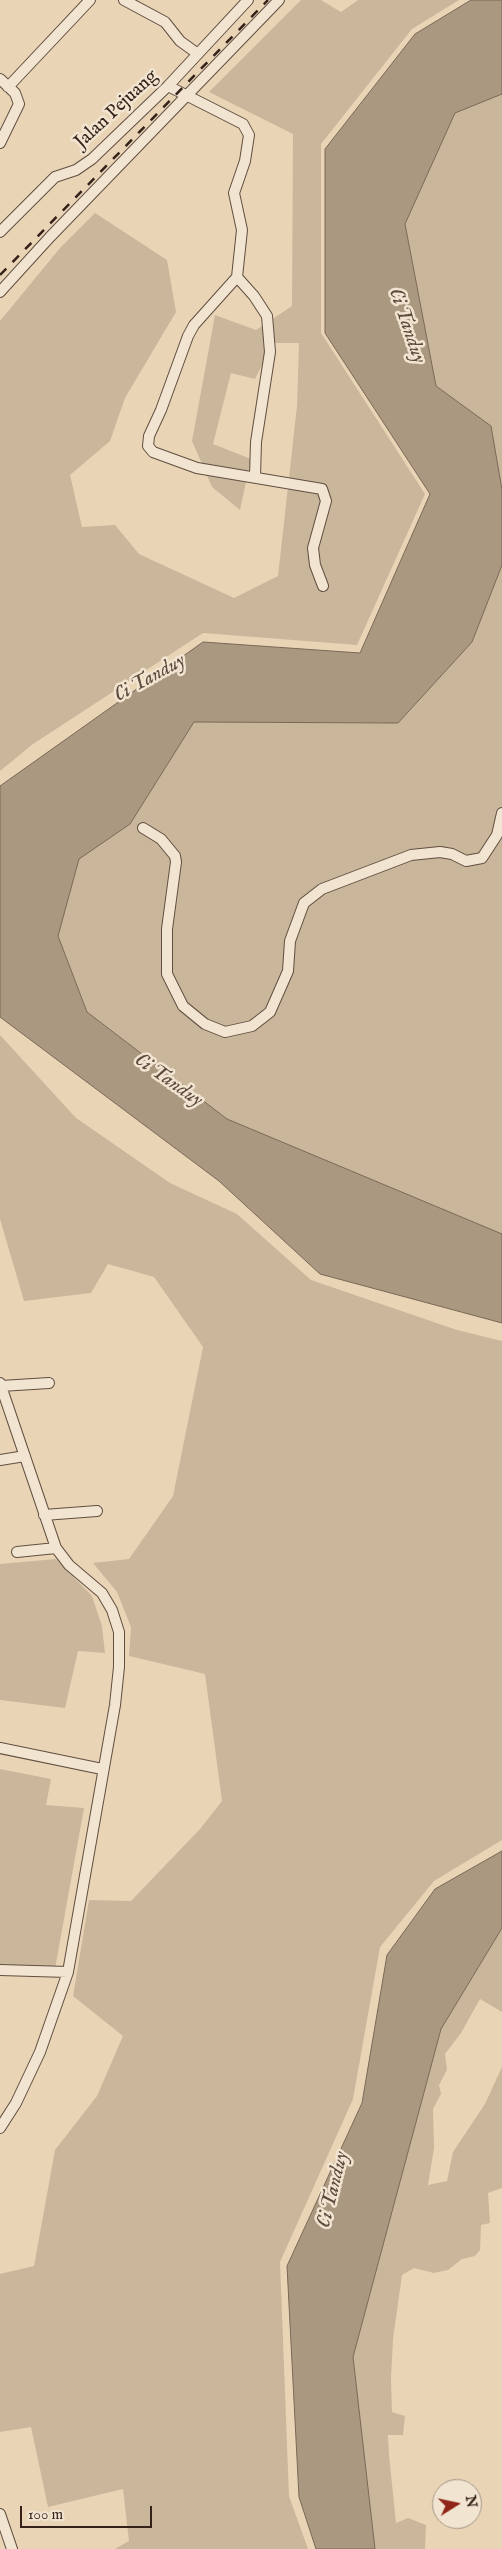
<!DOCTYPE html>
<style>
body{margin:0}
#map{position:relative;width:502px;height:2549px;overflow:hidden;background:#e9d5b6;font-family:"IM FELL English",serif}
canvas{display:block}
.north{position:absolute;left:432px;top:2479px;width:50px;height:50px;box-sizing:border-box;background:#f1e4d0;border:1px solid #a59687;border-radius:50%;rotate:80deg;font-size:14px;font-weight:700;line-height:20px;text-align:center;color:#342119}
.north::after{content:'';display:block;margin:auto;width:18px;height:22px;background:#8f2418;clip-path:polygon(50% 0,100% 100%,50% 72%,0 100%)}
.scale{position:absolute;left:20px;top:2506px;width:132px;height:22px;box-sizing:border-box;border:2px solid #342119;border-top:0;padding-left:6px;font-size:15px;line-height:18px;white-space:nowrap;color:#342119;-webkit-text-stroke:4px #f1e4d0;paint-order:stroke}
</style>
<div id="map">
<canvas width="502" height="2549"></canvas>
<div class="north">N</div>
<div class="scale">100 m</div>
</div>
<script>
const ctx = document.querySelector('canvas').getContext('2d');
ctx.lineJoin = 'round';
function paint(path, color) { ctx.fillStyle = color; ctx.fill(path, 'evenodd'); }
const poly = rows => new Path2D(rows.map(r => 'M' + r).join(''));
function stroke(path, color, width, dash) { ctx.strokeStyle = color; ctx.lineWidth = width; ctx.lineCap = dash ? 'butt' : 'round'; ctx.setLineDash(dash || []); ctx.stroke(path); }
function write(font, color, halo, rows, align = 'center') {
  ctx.font = font + ' "IM FELL English",serif'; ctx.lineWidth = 5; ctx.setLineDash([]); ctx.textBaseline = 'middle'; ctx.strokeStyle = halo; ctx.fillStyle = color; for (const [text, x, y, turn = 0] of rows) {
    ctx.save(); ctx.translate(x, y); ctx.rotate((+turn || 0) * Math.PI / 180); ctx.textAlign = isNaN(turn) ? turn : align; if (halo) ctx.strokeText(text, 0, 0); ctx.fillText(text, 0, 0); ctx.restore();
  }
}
paint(poly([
 [301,0,321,0,341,12,358,0,459,0,412,29,321,144,321,333,425,494,357,645,203,633,33,744,0,771,0,321,60,248,95,213,167,260,176,312,125,398,110,441,70,475,82,527,115,525,139,554,234,598,278,576,297,406,299,343,273,343,255,379,231,373,213,444,251,459,240,510,212,487,192,441,215,315,256,330,292,306,293,134,209,92],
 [502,94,502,490,491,426,436,386,405,224,455,113],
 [502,565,502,1234,227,1119,87,1012,58,936,79,858,130,824,194,722,398,723,472,642],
 [0,1035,76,1118,170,1183,237,1214,311,1280,457,1330,502,1341,502,1840,434,1881,380,1947,353,2099,280,2262,289,2496,308,2549,115,2549,129,2541,123,2489,48,2507,31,2427,0,2432,0,2274,34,2266,55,2150,97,2096,123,2036,73,1996,89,1900,131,1901,200,1829,222,1801,205,1674,129,1656,131,1627,117,1592,93,1563,129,1559,173,1496,203,1347,154,1277,108,1264,91,1293,24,1301,0,1219],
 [56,1559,92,1596,102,1626,105,1653,78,1651,65,1708,0,1700,0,1564],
 [0,1769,51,1779,46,1805,84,1808,55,1969,0,1964],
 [502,1928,502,2012,480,1999,461,2033,445,2054,447,2070,439,2085,441,2094,433,2109,434,2148,428,2185,447,2181,453,2152,485,2104,502,2067,502,2188,488,2193,490,2223,481,2225,480,2250,475,2256,462,2259,448,2270,434,2273,414,2268,402,2275,393,2339,391,2379,392,2412,405,2416,403,2435,388,2435,389,2455,396,2523,408,2518,426,2525,425,2549,375,2549,353,2357,441,2029]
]), '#cab69b');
const water = poly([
 [471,0,502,0,502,94,455,113,405,224,436,386,491,426,502,490,502,565,472,642,398,723,194,722,130,824,79,859,58,936,87,1012,227,1119,502,1234,502,1323,320,1274,219,1181,0,1017,0,786,203,642,360,653,430,494,325,333,325,149,415,34,471,0],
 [502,1851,502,1928,441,2029,353,2357,375,2549,316,2549,299,2497,287,2266,362,2103,387,1955,435,1889,502,1851]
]);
paint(water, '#ab9881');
stroke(water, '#7b6857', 1);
const street = poly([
 [124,0,165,22,180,41,198,54],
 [0,79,15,93,19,104,0,143],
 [168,86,243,124,249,135,245,161,234,193,242,230,237,277,254,296,267,316,270,352,256,442,255,476],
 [8,87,90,0],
 [0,232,55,177,76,170,92,159,168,86,248,0],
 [237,277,194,325,188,336,161,410,149,436,148,446,153,452,197,468,322,489,326,501,313,548,315,565,323,586],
 [0,292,50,237,279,0],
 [143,828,161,839,175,856,176,862,167,929,167,974,183,1006,205,1024,225,1032,252,1026,270,1012,288,971,290,941,304,903,322,889,411,855,440,852,452,854,466,861,482,858,497,835,502,813],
 [0,1383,56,1548,69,1565,102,1593,112,1610,119,1632,119,1667,115,1705,68,1972,40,2052,16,2103,0,2128],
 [1,1386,49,1383],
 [0,1460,25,1456],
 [44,1515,97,1511],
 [17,1552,56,1548],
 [0,1748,102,1769],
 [0,1970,68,1972],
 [0,2514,12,2549]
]);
stroke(street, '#614e40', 12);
stroke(street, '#f1e4d0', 10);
stroke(poly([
 [0,275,268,0]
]), '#342119', 2.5, [9, 9]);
write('19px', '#342119', '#f1e4d0', [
 ["Jalan Pejuang",117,110,-43]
]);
write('italic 20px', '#5e4b3d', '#f1e4d0', [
 ["Ci Tanduy",406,326,71],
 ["Ci Tanduy",150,679,-29],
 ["Ci Tanduy",168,1081,35],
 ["Ci Tanduy",334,2190,-76]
]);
</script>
